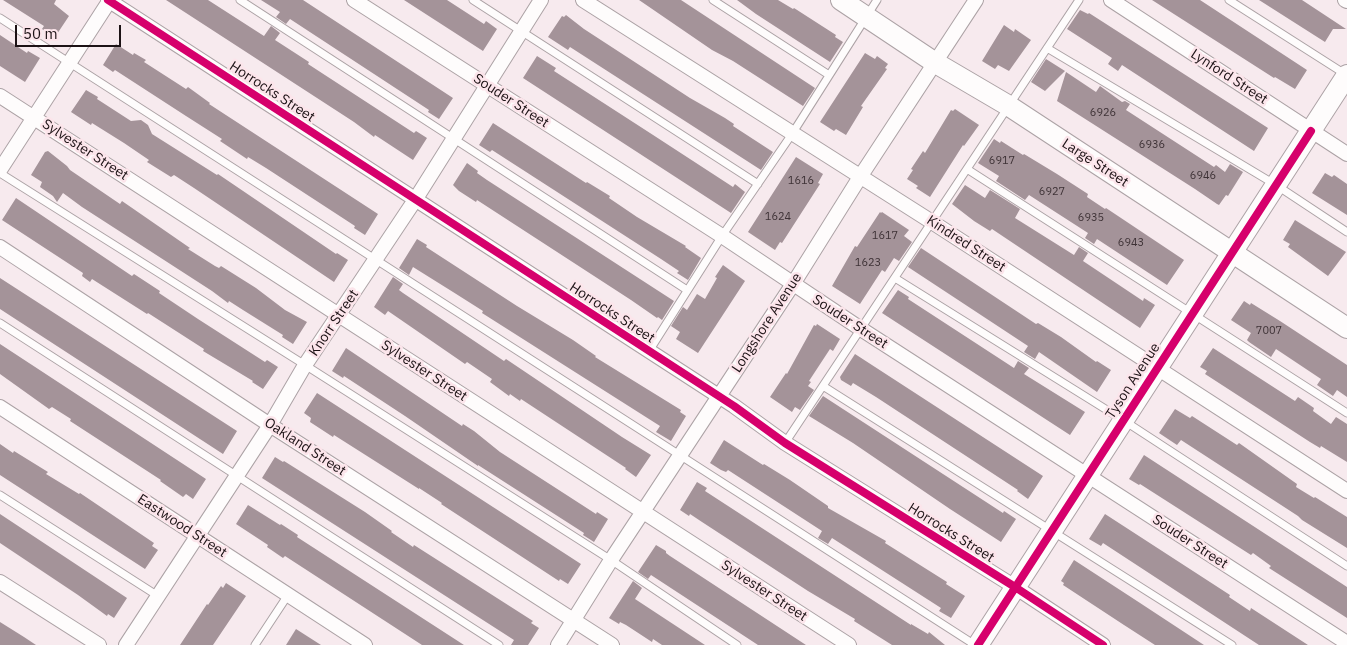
<!DOCTYPE html>
<style>
body{margin:0}
#map{position:relative;width:1347px;height:645px;overflow:hidden;background:#f7eaee;font-family:"IBM Plex Sans",sans-serif}
canvas{display:block}
.scale{position:absolute;left:15px;top:25px;width:106px;height:22px;box-sizing:border-box;border:2px solid #1c1215;border-top:0;padding-left:6px;font-size:15px;line-height:18px;white-space:nowrap;color:#1c1215;-webkit-text-stroke:4px #fce5eb;paint-order:stroke}
</style>
<div id="map">
<canvas width="1347" height="645"></canvas>
<div class="scale">50 m</div>
</div>
<script>
const ctx = document.querySelector('canvas').getContext('2d');
ctx.lineJoin = 'round';
function paint(path, color) { ctx.fillStyle = color; ctx.fill(path, 'evenodd'); }
const poly = rows => new Path2D(rows.map(r => 'M' + r).join(''));
function stroke(path, color, width, dash) { ctx.strokeStyle = color; ctx.lineWidth = width; ctx.lineCap = dash ? 'butt' : 'round'; ctx.setLineDash(dash || []); ctx.stroke(path); }
function write(font, color, halo, rows, align = 'center') {
  ctx.font = font + ' "IBM Plex Sans",sans-serif'; ctx.lineWidth = 5; ctx.setLineDash([]); ctx.textBaseline = 'middle'; ctx.strokeStyle = halo; ctx.fillStyle = color; for (const [text, x, y, turn = 0] of rows) {
    ctx.save(); ctx.translate(x, y); ctx.rotate((+turn || 0) * Math.PI / 180); ctx.textAlign = isNaN(turn) ? turn : align; if (halo) ctx.strokeText(text, 0, 0); ctx.fillText(text, 0, 0); ctx.restore();
  }
}
paint(poly([
 [3,0,56,0,54,4,69,16,55,37,42,29,44,26],
 [166,0,208,0,264,36,271,26,280,33,275,40,309,62,308,64,414,133,416,131,427,138,413,160,375,135,374,137,354,122],
 [261,0,303,0,453,98,439,119,428,112,429,110,290,19,286,24,276,17,280,12],
 [404,0,447,0,484,24,486,21,497,29,483,51],
 [639,0,681,0,815,88,803,106,733,61,712,50],
 [737,0,778,0,793,9,794,8,836,35,835,37,843,42,830,62,756,14],
 [1152,0,1200,0,1307,70,1295,89,1275,77,1274,78],
 [1259,0,1302,0,1346,29,1333,29,1325,42],
 [1080,10,1088,14,1089,13,1268,128,1254,151,1122,65,1118,71,1108,64,1112,58,1067,29],
 [566,15,584,29,690,98,725,118,734,124,733,126,773,152,761,170,570,47,568,50,548,37,562,16,564,17],
 [1004,25,1014,32,1015,29,1031,40,1009,71,998,65,995,69,982,61],
 [0,35,27,53,28,51,40,58,25,82,0,66],
 [116,44,133,55,134,53,146,60,144,62,186,89,188,87,210,103,209,104,378,214,365,235,354,228,355,226,266,168,248,157,247,159,220,141,222,139,186,116,115,70,113,72,103,65],
 [865,53,875,59,877,56,888,64,885,68,887,69,861,106,863,107,846,135,836,129,834,131,820,122],
 [537,56,556,68,554,71,650,133,733,187,735,184,745,192,731,213,523,78],
 [1046,59,1065,71,1045,91,1031,82],
 [1066,72,1096,92,1100,86,1122,102,1125,101,1130,104,1126,110,1214,167,1216,165,1225,172,1230,164,1243,172,1228,196,1226,195,1219,205,1217,204,1195,189,1057,101],
 [86,90,98,97,97,99,131,121,141,120,148,125,152,134,217,175,218,174,336,254,337,253,348,260,334,282,194,188,174,175,171,177,147,162,149,160,124,143,92,123,91,125,71,112],
 [955,109,979,125,964,146,963,145,930,197,916,188,918,186,907,179,913,170,911,169,923,151,925,153,951,110,953,111],
 [493,123,586,183,587,182,610,196,609,198,637,217,686,246,685,247,701,258,688,280,677,273,679,271,661,259,492,150,490,152,479,145],
 [994,139,1000,143,1001,141,1023,155,1024,154,1057,174,1088,194,1087,197,1105,209,1106,208,1184,260,1167,285,1097,239,1094,244,1085,238,1088,233,1029,195,1025,200,996,181,999,176,978,163],
 [48,151,67,166,70,170,120,204,122,201,190,248,188,249,215,266,219,268,221,266,256,288,285,310,307,322,293,344,282,337,283,335,243,310,229,301,228,303,212,291,82,207,63,193,57,202,53,196,40,187,42,182,31,175,45,152],
 [796,157,823,174,818,183,820,184,782,243,780,242,775,250,748,232],
 [467,163,478,171,477,173,487,180,674,301,662,320,658,317,657,318,631,300,477,200,476,202,459,191,453,185],
 [1325,173,1332,177,1334,175,1347,184,1347,215,1312,193],
 [965,185,985,198,990,190,1020,209,1015,218,1074,255,1079,247,1088,253,1083,261,1143,301,1144,298,1155,305,1140,328,992,229,990,231,974,221,952,204],
 [16,198,132,276,134,274,160,291,159,293,198,319,265,362,267,360,278,367,263,389,252,382,253,381,203,351,204,349,148,313,147,314,92,279,90,282,82,276,83,273,2,220],
 [880,212,881,213,882,212,909,230,904,236,912,242,899,261,894,258,885,272,882,270,860,304,832,286,855,246,857,247],
 [1295,220,1346,252,1328,276,1288,247,1290,244,1283,240],
 [417,239,427,245,426,247,517,306,573,340,596,356,595,357,681,410,680,412,686,416,671,441,656,432,660,426,482,313,483,311,453,292,413,267,409,275,399,268],
 [921,248,1036,324,1038,323,1061,337,1096,362,1097,361,1111,370,1097,392,1039,352,1035,359,1024,352,1028,346,908,267],
 [723,265,745,281,698,353,676,339,680,332,671,326,683,307,687,310,697,294,705,299,717,278,715,277],
 [393,277,403,284,399,290,403,293,504,361,506,359,622,437,651,455,636,477,625,469,626,468,521,399,520,401,510,394,509,396,490,382,492,379,467,362,465,364,388,311,385,315,374,307],
 [0,278,237,431,223,454,0,309],
 [898,290,909,297,908,299,1014,368,1018,361,1029,368,1024,374,1085,412,1070,435,882,313],
 [1244,301,1250,305,1251,303,1280,321,1347,365,1347,397,1337,390,1333,396,1317,385,1321,379,1276,349,1271,357,1249,342,1247,340,1251,333,1231,320],
 [817,324,840,339,833,351,830,349,809,381,811,382,808,386,814,390,800,410,795,407,792,412,770,397,786,373,787,374,814,325,816,326],
 [0,344,206,479,193,499,186,494,183,497,160,481,161,480,70,421,71,419,52,407,49,409,0,374],
 [346,348,462,426,463,424,474,431,500,452,596,514,597,512,608,519,594,542,583,535,584,533,478,465,478,466,405,416,344,376,343,378,332,371],
 [1213,348,1295,401,1298,397,1314,408,1313,411,1331,424,1336,417,1347,424,1347,462,1321,446,1320,448,1310,442,1205,374,1207,371,1200,367],
 [855,354,1043,476,1028,499,1017,491,1018,490,876,397,853,383,851,386,841,380,840,377],
 [317,393,581,564,568,584,560,579,559,581,441,504,442,503,419,488,419,489,334,435,333,437,310,422,311,418,304,413],
 [823,396,1003,513,1004,511,1016,519,1001,542,950,509,853,443,809,416],
 [1175,409,1190,418,1192,416,1237,445,1239,443,1297,484,1296,487,1314,498,1315,497,1347,517,1347,548,1302,520,1298,516,1181,440,1177,445,1159,433],
 [724,440,763,465,764,464,790,480,828,506,828,508,886,541,885,543,947,582,946,584,965,596,951,618,939,611,941,608,832,538,828,544,818,538,822,531,728,470,726,472,721,470,710,463],
 [0,444,13,453,14,451,48,472,46,474,79,494,80,493,154,543,152,546,158,550,145,569,0,475],
 [1144,455,1347,587,1347,618,1269,568,1271,566,1253,553,1251,555,1140,484,1139,485,1129,479],
 [275,457,283,462,284,461,365,512,392,531,391,532,413,547,414,545,533,621,531,623,539,628,528,645,511,645,514,640,262,478],
 [697,482,707,488,705,491,911,625,911,624,928,634,929,632,945,645,892,645,854,621,855,619,808,591,702,522,690,514,689,516,680,510],
 [248,505,280,525,281,524,298,535,297,537,464,645,422,645,285,556,283,558,267,547,268,545,236,524],
 [0,514,127,598,114,618,108,614,107,616,78,595,0,543],
 [1105,514,1230,595,1229,597,1250,611,1251,608,1308,645,1259,645,1103,543,1101,546,1089,539],
 [656,545,666,551,666,553,670,556,806,645,758,645,651,575,648,579,638,572],
 [1074,560,1137,601,1204,645,1155,645,1124,625,1063,585,1064,583,1061,581],
 [633,581,642,588,635,599,705,645,662,645,653,639,652,642,626,625,620,622,619,624,609,618],
 [226,583,246,596,213,645,180,645,207,604,208,605,221,586,223,588],
 [0,622,24,637,36,645,0,645],
 [296,629,321,645,286,645]
]), '#a49399');
const lane = poly([
 [240,0,687,290],
 [473,0,758,184],
 [713,0,829,75],
 [1229,0,1345,74],
 [0,18,975,645],
 [1047,48,1276,185,1347,232],
 [967,169,1347,413],
 [0,173,305,365,611,560,737,645],
 [895,278,1123,420,1347,566],
 [0,323,499,645],
 [649,351,722,236,792,134,877,0],
 [823,386,1232,645],
 [785,443,1079,0],
 [0,495,158,596],
 [255,645,288,595]
]);
const street = poly([
 [108,0,734,406,785,443,1015,587,1103,645],
 [354,0,722,236,861,329,1347,643],
 [583,0,932,222,1347,491],
 [1111,0,1347,154],
 [1345,0,1347,1],
 [0,96,849,645],
 [0,170,110,0],
 [0,247,270,425,612,645],
 [0,407,365,645],
 [0,582,99,645],
 [126,645,270,425,305,365,415,200,541,0],
 [558,645,611,560,793,284,860,177,976,0]
]);
const secondary = poly([
 [841,0,934,62,1009,106,1347,328],
 [978,645,1347,75]
]);
stroke(lane, '#aca2a5', 9);
stroke(street, '#aca2a5', 16);
stroke(secondary, '#aca2a5', 22);
stroke(lane, '#fefcfc', 7);
stroke(street, '#fefcfc', 14);
stroke(secondary, '#fefcfc', 20);
stroke(poly([
 [108,0,734,406,785,443,1015,587,1103,645],
 [978,645,1311,131]
]), '#d6006c', 8);
write('11px', '#3e3236', null, [
 ["6926",1103,113],
 ["6936",1152,145],
 ["6917",1002,161],
 ["6946",1203,176],
 ["1616",801,181],
 ["6927",1052,192],
 ["1624",778,217],
 ["6935",1091,218],
 ["1617",885,236],
 ["6943",1131,243],
 ["1623",868,263],
 ["7007",1269,331]
]);
write('14px', '#1c1215', '#fce5eb', [
 ["Lynford Street",1229,77,33],
 ["Horrocks Street",272,92,33],
 ["Souder Street",511,101,33],
 ["Sylvester Street",85,150,33],
 ["Large Street",1095,163,33],
 ["Kindred Street",966,244,33],
 ["Horrocks Street",612,313,33],
 ["Souder Street",850,322,33],
 ["Knorr Street",334,323,-56],
 ["Longshore Avenue",767,323,-57],
 ["Sylvester Street",424,371,33],
 ["Tyson Avenue",1133,381,-57],
 ["Oakland Street",305,447,33],
 ["Eastwood Street",182,526,33],
 ["Horrocks Street",951,533,32],
 ["Souder Street",1190,542,33],
 ["Sylvester Street",764,591,33]
]);
</script>
